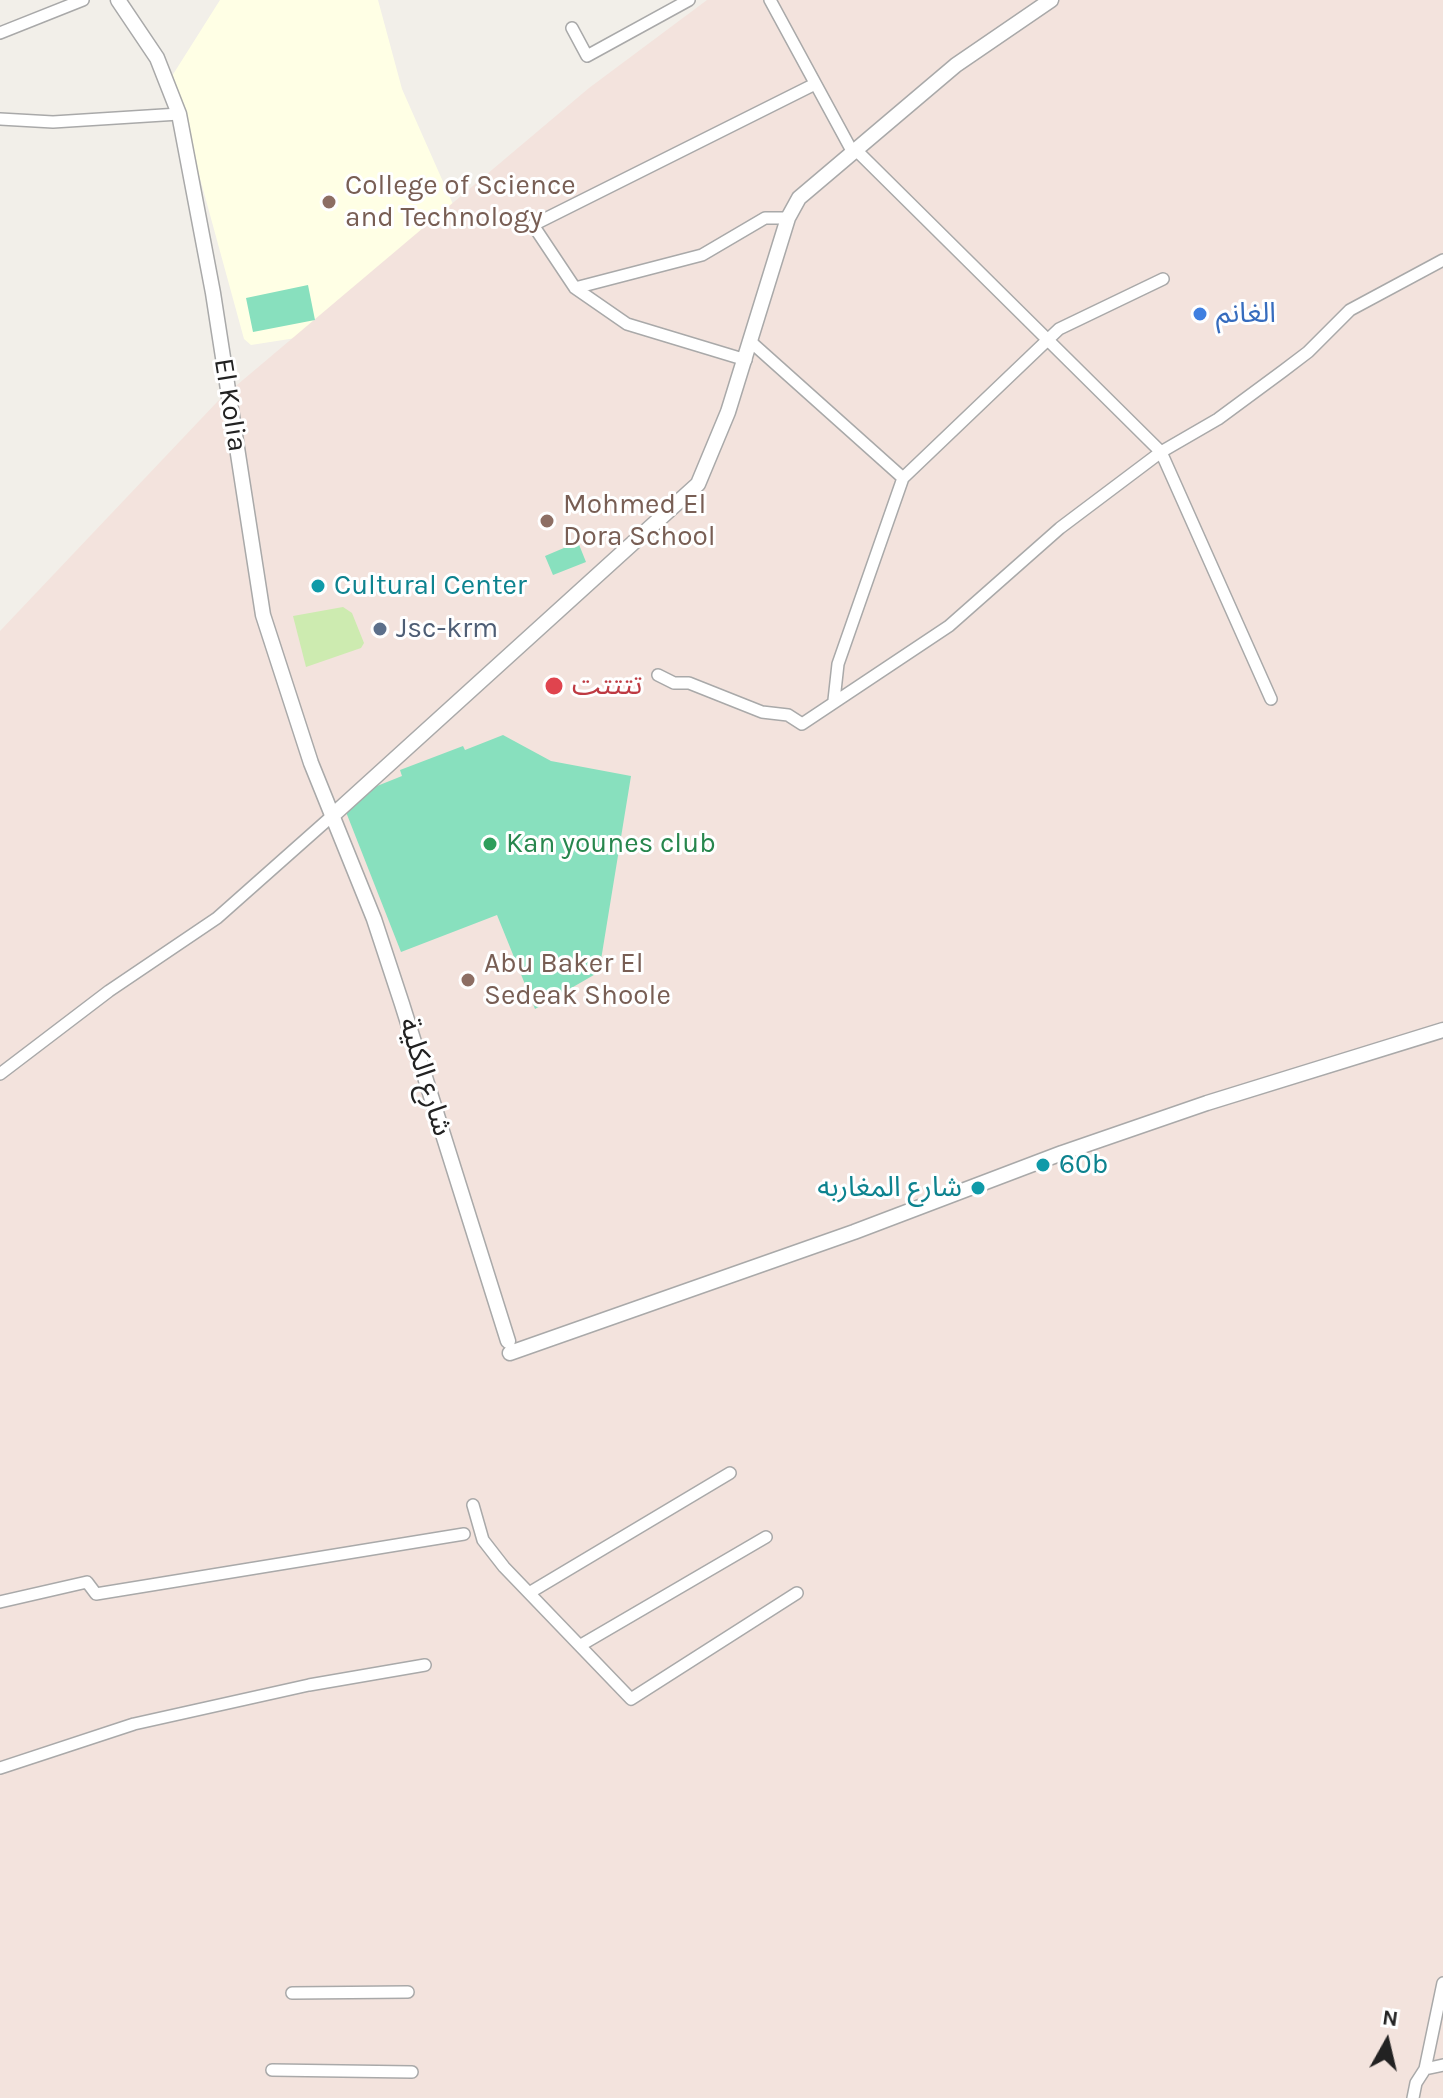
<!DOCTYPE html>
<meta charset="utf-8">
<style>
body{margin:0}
#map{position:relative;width:1443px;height:2098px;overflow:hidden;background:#f2efe9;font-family:Karla,sans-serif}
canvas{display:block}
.north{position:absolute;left:1347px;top:2002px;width:80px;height:80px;-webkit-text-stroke:6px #fff;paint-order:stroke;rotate:8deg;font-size:22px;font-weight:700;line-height:32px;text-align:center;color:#222}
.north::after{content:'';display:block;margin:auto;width:28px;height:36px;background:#222;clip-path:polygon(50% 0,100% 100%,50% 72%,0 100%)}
</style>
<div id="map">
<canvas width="1443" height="2098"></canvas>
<div class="north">N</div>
</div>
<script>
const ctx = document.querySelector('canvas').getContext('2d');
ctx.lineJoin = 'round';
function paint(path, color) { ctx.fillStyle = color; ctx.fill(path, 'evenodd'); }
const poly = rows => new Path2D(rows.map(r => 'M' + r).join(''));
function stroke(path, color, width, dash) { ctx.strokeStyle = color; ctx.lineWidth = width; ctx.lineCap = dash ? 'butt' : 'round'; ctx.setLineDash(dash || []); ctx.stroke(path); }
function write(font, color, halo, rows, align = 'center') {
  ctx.font = font + ' Karla,"Noto Sans Arabic",sans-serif'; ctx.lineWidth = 6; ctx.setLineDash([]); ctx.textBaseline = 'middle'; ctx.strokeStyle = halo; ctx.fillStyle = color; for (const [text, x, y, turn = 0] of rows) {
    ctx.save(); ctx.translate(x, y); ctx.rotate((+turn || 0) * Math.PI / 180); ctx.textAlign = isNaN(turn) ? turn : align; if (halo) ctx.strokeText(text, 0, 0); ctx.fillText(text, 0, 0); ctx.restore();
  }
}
paint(poly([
 [220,0,378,0,402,89,475,254,328,333,251,345,244,339,172,76]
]), '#ffffe5');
paint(poly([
 [707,0,1443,0,1443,2098,0,2098,0,631,218,401,589,88]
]), '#f3e3dd');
paint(poly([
 [343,607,352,613,364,643,361,648,306,667,293,616]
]), '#cdebb0');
paint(poly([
 [308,285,315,320,253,332,246,298],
 [578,542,586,562,553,575,545,556],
 [503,735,551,761,631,776,599,972,535,1009,497,915,401,952,346,812,357,794,402,776,400,770,463,746,465,750]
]), '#88e0be');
const minor = poly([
 [770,0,852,151],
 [572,28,587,56,689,0],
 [0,33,83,0],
 [0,119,53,122,179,114],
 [855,149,1161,452,1271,699],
 [575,288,702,255,765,218,788,218],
 [751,342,903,478],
 [746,360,627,324,575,288,533,225,815,84],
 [658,675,674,683,689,683,762,712,788,715,802,724,949,626,1060,528,1161,452,1218,419,1283,371,1308,352,1350,310,1443,260],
 [834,700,838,664,903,478,1059,329,1163,279],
 [0,1074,109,991,217,918,332,816],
 [473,1505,483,1540,504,1567,631,1699,797,1593],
 [529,1593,730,1473],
 [0,1602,87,1582,96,1594,464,1534],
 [581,1645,766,1537],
 [0,1768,134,1724,309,1685,425,1665],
 [292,1993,408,1992],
 [1425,2069,1443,2065],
 [272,2070,412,2072],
 [1413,2098,1416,2083,1425,2069,1443,1983]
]);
const tertiary = poly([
 [118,0,157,58,179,114,213,293,263,615,311,763,374,919,402,1004,508,1341],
 [332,816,698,484,728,412,788,218,799,198,956,65,1051,0],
 [510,1353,854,1232,1062,1153,1207,1103,1443,1030]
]);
stroke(minor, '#a9a9a9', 14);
stroke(tertiary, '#a9a9a9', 17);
stroke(minor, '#fff', 11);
stroke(tertiary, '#fff', 14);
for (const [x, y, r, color] of [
 [329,202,8,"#8d6e63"],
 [1200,314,8,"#3f7fe0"],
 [547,521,8,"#8d6e63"],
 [318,586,8,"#0f9aa8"],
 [380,629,8,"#5c6f8a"],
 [554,686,10,"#e0444e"],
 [490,844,8,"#2e9e5b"],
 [468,980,8,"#8d6e63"],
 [1043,1165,8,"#0f9aa8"],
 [978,1188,8,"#0f9aa8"]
]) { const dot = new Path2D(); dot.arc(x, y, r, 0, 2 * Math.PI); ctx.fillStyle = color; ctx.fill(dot); stroke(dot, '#fff', 3); }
write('28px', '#785e54', '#fff', [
 ["College of Science",345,186],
 ["and Technology",345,218],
 ["Mohmed El",563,505],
 ["Dora School",563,537],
 ["Abu Baker El",484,964],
 ["Sedeak Shoole",484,996]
], 'left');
write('28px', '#366cbe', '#fff', [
 ["الغانم",1216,314]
], 'left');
write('28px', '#222', '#fff', [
 ["El Kolia",230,405,81],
 ["شارع الكلية",425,1077,73]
]);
write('28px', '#0d838f', '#fff', [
 ["Cultural Center",334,586],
 ["60b",1059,1165],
 ["شارع المغاربه",962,1188,"right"]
], 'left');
write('28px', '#4e5e75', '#fff', [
 ["Jsc-krm",396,629]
], 'left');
write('28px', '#be3a42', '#fff', [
 ["تتتتت",572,686]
], 'left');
write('28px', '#27864d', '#fff', [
 ["Kan younes club",506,844]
], 'left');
</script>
